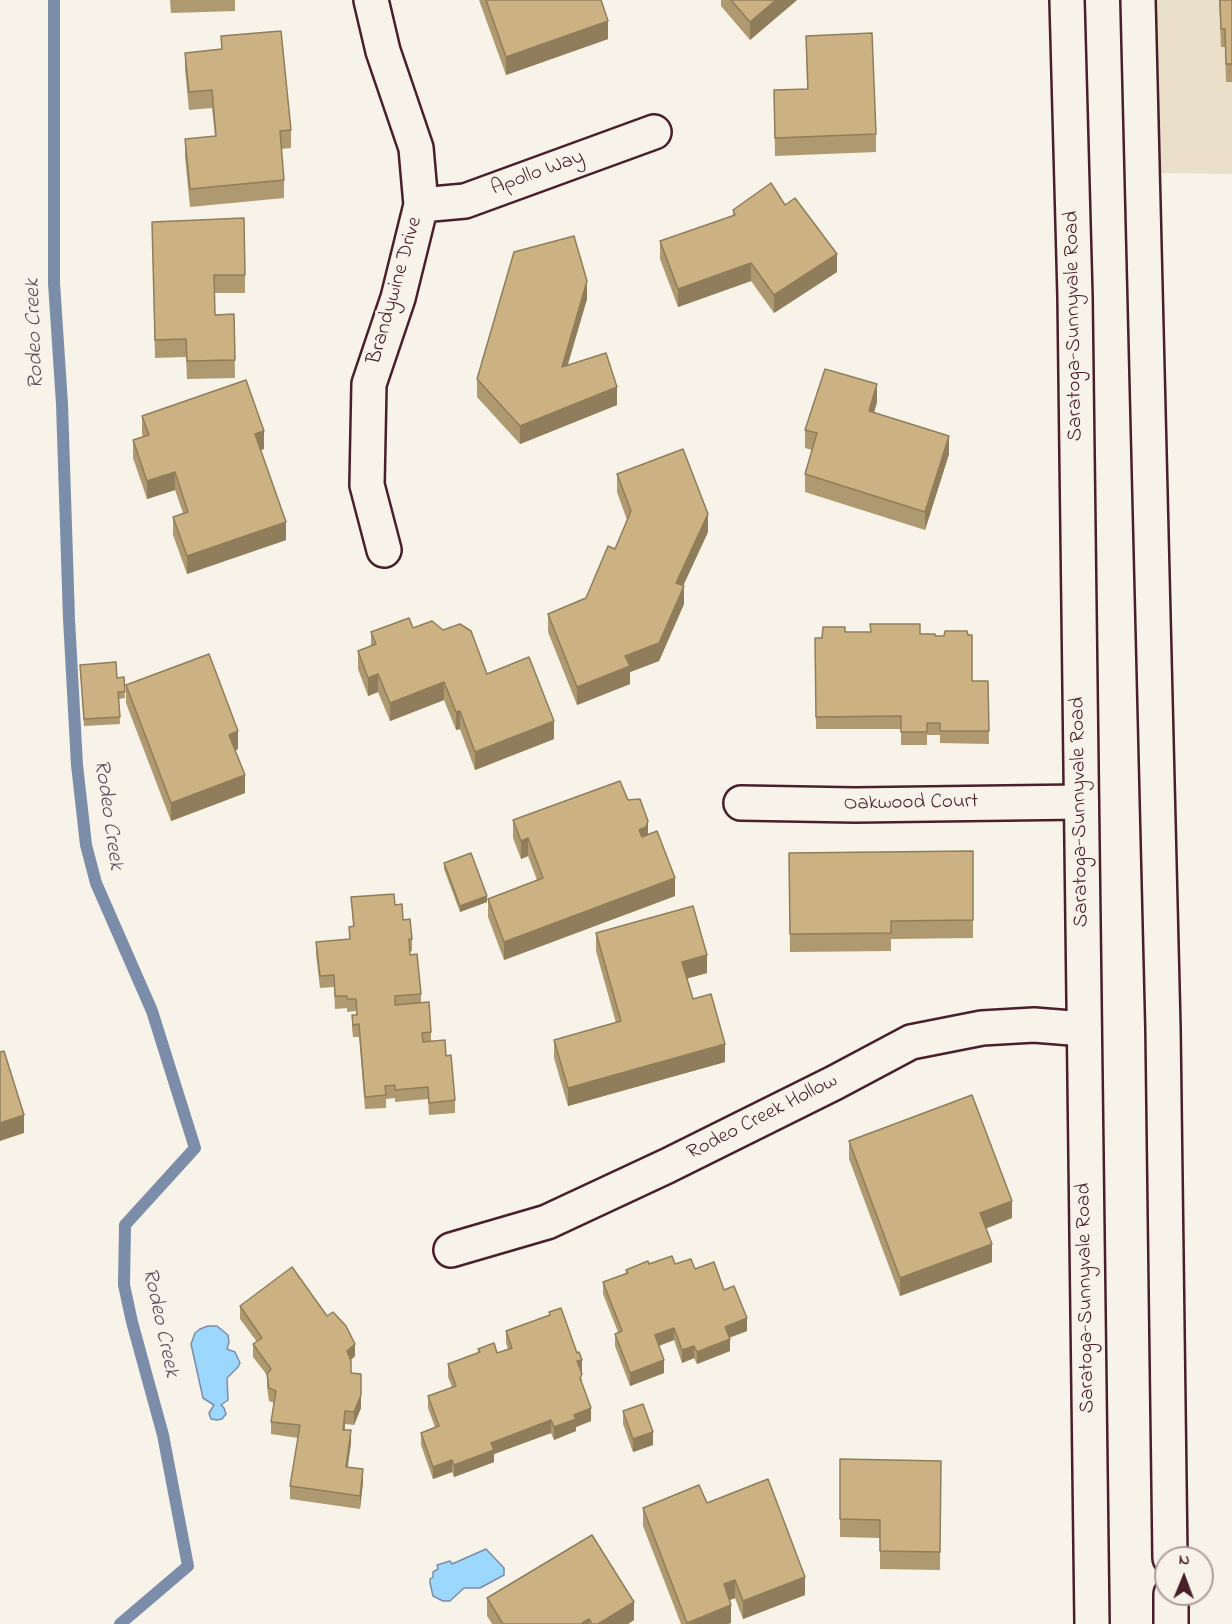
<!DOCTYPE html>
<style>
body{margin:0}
#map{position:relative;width:1232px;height:1624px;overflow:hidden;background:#f7f3e8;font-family:"Indie Flower",sans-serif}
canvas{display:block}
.north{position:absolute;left:1154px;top:1546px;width:60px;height:60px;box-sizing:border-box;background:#f7f3e8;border:2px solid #b29e9c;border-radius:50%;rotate:1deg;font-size:16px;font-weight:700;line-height:24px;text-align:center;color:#4a1f2b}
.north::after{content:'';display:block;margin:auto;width:21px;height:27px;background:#4a1f2b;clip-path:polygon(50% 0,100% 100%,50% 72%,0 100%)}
</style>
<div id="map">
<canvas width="1232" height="1624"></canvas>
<div class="north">N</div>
</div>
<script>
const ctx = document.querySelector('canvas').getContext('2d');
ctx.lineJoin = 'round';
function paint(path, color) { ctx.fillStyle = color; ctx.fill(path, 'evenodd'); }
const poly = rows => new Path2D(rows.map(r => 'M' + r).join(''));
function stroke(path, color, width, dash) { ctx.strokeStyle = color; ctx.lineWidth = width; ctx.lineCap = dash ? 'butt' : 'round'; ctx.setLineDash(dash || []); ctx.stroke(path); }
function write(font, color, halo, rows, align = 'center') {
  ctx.font = font + ' "Indie Flower",sans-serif'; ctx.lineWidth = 5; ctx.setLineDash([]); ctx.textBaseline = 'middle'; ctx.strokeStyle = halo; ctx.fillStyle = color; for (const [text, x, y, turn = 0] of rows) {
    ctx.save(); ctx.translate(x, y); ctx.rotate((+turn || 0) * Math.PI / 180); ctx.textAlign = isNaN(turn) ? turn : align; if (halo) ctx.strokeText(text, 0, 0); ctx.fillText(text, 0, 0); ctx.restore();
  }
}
paint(poly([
 [1152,0,1232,0,1232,174,1154,173]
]), '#eae0c9');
const water = poly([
 [208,1326,217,1326,228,1335,229,1342,227,1349,235,1352,240,1363,238,1367,227,1378,228,1400,221,1405,224,1408,226,1414,222,1419,217,1420,211,1419,209,1413,214,1405,203,1398,191,1344,195,1333,200,1329,208,1326],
 [486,1549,504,1568,504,1575,480,1588,464,1588,450,1601,443,1601,433,1596,430,1583,430,1579,433,1577,433,1572,438,1569,437,1565,450,1561,452,1564,486,1549]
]);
paint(water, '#9cd7fd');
stroke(water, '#7b8da9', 1.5);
stroke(poly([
 [54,0,54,283,62,404,69,619,77,765,86,845,96,883,152,1011,195,1148,125,1225,124,1285,132,1322,163,1435,188,1566,120,1624]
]), '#7b8da9', 12);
const minor = poly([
 [371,0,383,51,416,148,421,205,398,298,369,384,367,485,384,550],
 [421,205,465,201,654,132],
 [741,803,855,805,1081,802],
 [451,1250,547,1222,667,1166,834,1083,911,1042,982,1028,1034,1025,1084,1029]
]);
const major = poly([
 [1067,0,1075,297,1092,1624],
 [1138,0,1163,1028,1170,1558],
 [1171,1594,1171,1624]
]);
stroke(minor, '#4a1f2b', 38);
stroke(major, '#4a1f2b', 38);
stroke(minor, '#f7f3e8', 33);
stroke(major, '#f7f3e8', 33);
paint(poly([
 [170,0,235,0,235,11,171,13],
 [479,0,601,0,608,39,506,75],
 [721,0,797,0,750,40,721,6],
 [1219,0,1232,0,1232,82,1226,82,1225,47,1221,47],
 [221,36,291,130,291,148,281,149,284,180,284,198,190,207,185,157,185,139,215,136,212,108,189,110,185,70,185,53,221,49],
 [806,36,876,134,876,152,775,156,774,90,807,89],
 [785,205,837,272,774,313,751,281,678,307,660,259,660,241,733,216,733,210],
 [152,222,245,275,245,293,215,293,215,315,234,314,235,378,187,379,186,357,155,358],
 [587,299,567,365,617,405,520,444,477,397,477,379],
 [877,402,874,413,949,454,925,530,805,492,805,474,812,450,805,448,805,430],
 [142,416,264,449,261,450,286,540,187,574,173,535,173,517,183,513,175,490,147,499,133,458,133,440,143,437,142,434],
 [617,474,708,532,683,586,684,604,659,661,630,672,630,684,577,705,548,632,548,614,586,598,615,549,627,520,617,492],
 [413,628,487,674,554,739,475,770,460,729,456,730,444,700,390,721,378,692,368,696,358,669,358,651,371,646,371,632],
 [845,632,920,634,935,636,972,681,988,681,989,744,940,743,940,735,927,735,927,745,901,745,901,729,816,729,815,638,822,638],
 [80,665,117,678,124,677,125,698,119,699,120,724,84,726],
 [126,685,238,749,235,751,245,793,171,821,126,703],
 [628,800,648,835,675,896,504,960,488,917,488,899,537,880,528,856,521,859,513,838,513,820],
 [973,851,973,938,891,939,891,951,790,952,789,853],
 [444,863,487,902,460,912,444,869],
 [351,897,395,905,403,920,412,939,412,951,410,952,410,955,421,994,421,1003,431,1032,431,1041,446,1056,455,1100,455,1113,429,1115,428,1099,395,1102,395,1098,386,1099,386,1108,365,1109,359,1037,353,1037,352,1028,352,1015,356,1015,356,1011,347,1012,347,1008,335,1009,334,987,320,988,316,954,316,942,349,939,349,927,353,926],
 [596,933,707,973,687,978,693,999,725,1062,568,1106,554,1058,554,1040,616,1023,596,951],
 [849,1141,1012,1218,986,1228,992,1262,900,1296,849,1159],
 [649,1264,675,1264,695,1269,724,1290,747,1331,729,1338,730,1351,697,1364,694,1358,682,1363,674,1340,659,1346,664,1373,630,1386,615,1346,615,1334,618,1332,603,1294,603,1282,626,1274,626,1270],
 [240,1306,355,1356,351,1360,351,1373,361,1408,354,1425,345,1424,345,1430,351,1443,347,1468,363,1482,360,1509,290,1499,290,1486,298,1438,271,1434,271,1422,274,1403,269,1401,267,1387,267,1375,253,1357,253,1344,257,1342,240,1319],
 [549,1312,582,1373,581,1373,582,1383,591,1421,576,1427,576,1431,554,1440,551,1433,494,1454,494,1462,454,1477,452,1472,433,1479,421,1445,421,1433,435,1427,428,1408,428,1396,452,1387,448,1377,448,1364,478,1353,478,1349,497,1353,508,1349,506,1343,506,1331,549,1315],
 [623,1411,653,1445,633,1452,623,1424],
 [840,1459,941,1461,940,1570,880,1569,880,1538,840,1537],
 [707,1503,805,1595,743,1619,735,1598,730,1600,731,1623,728,1624,681,1624,643,1526,643,1508],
 [487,1598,634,1620,628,1624,492,1624,487,1616]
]), '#af9970');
paint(poly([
 [776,0,797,0,750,40,750,22],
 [608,21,608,39,506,75,506,57],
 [837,254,837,272,774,313,774,295],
 [751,263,751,281,678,307,678,289],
 [587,281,587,299,562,385,562,367],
 [877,384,877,402,869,429,869,411],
 [617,387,617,405,520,444,520,426],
 [264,431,264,449,255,452,255,434],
 [949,436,949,454,925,530,925,512],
 [175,472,175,490,147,499,147,481],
 [708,514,708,532,676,601,676,583],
 [286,522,286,540,187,574,187,556],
 [684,586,684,604,659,661,630,672,630,684,577,705,577,687,625,656],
 [378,674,378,692,368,696,368,678],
 [444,682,444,700,390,721,390,703],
 [460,711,460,729,456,730,456,712],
 [554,721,554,739,475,770,475,752],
 [238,731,238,749,229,753,229,735],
 [245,775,245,793,171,821,171,803],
 [648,821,648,839,639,848,639,830],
 [528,838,528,856,521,859,521,841],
 [675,878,675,896,504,960,504,942],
 [487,896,487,902,460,912,460,906],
 [707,955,707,973,682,980,682,962],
 [725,1044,725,1062,568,1106,568,1088],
 [24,1115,24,1133,0,1141,0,1123],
 [1012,1201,1012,1218,980,1231,980,1213],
 [992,1244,992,1262,900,1296,900,1278],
 [747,1318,747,1331,725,1339,725,1327],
 [674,1328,674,1340,655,1347,655,1335],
 [730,1339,730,1351,697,1364,697,1352],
 [355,1344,355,1356,347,1363,347,1351],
 [694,1346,694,1358,682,1363,682,1350],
 [582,1360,582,1373,577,1374,577,1361],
 [664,1360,664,1373,630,1386,630,1373],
 [361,1395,361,1408,354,1425,354,1412],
 [591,1408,591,1421,576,1427,576,1431,554,1440,554,1427,574,1415],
 [345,1411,345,1424,343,1442,343,1430],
 [551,1420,551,1433,494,1454,494,1462,454,1477,454,1465,491,1443],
 [351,1430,351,1443,346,1480,346,1467],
 [653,1432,653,1445,633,1452,633,1439],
 [452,1460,452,1472,433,1479,433,1467],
 [363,1469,363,1482,360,1509,360,1496],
 [805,1577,805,1595,743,1619,743,1601],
 [735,1580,735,1598,724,1602,724,1584],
 [634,1602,634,1620,628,1624,598,1624],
 [731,1605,731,1623,728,1624,687,1624],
 [589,1619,589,1624,581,1624]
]), '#8f7d5b');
const building = poly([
 [486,0,601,0,608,21,506,57,486,0],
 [731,0,776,0,750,22,731,0],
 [1220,0,1232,0,1232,64,1226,64,1225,29,1221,29,1220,0],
 [281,31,291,130,280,131,284,180,190,189,185,139,216,136,212,90,189,92,185,53,222,49,221,36,281,31],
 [872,33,876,134,775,138,774,90,808,89,806,36,872,33],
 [771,183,785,205,795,198,837,254,774,295,751,263,678,289,660,241,735,215,733,210,771,183],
 [244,218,245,275,214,275,215,315,234,314,235,360,187,361,186,339,155,340,152,222,244,218],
 [574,236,587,281,562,367,606,353,617,387,520,426,477,379,514,252,574,236],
 [825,369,877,384,869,411,949,436,925,512,805,474,817,433,805,430,825,369],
 [246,380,264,431,255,434,286,522,187,556,173,517,188,512,175,472,147,481,133,440,149,435,142,416,246,380],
 [683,449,708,514,676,583,684,586,659,643,625,656,630,666,577,687,548,614,586,598,608,546,615,549,631,511,617,474,683,449],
 [409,618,413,628,432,621,443,630,460,624,471,631,487,674,529,657,554,721,475,752,460,711,456,712,444,682,390,703,378,674,368,678,358,651,376,644,371,632,409,618],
 [870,624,920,624,920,634,935,634,935,636,944,636,945,631,967,631,968,635,972,635,972,681,988,681,989,731,940,731,940,723,927,723,927,732,901,732,901,716,816,717,815,638,822,638,823,627,845,627,845,632,871,632,870,624],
 [209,654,238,731,229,735,245,775,171,803,126,685,209,654],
 [116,662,117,678,124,677,125,692,118,692,120,717,84,719,80,665,116,662],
 [620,781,628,800,640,799,648,821,646,827,639,830,642,837,657,831,675,878,504,942,488,899,543,878,528,838,521,841,513,820,620,781],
 [973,851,973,920,891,921,891,933,790,934,789,853,973,851],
 [471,853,487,896,460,906,444,863,471,853],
 [394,894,395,905,402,904,403,920,410,919,412,939,409,939,410,955,417,954,421,994,395,996,395,1005,429,1002,431,1032,422,1033,423,1042,445,1040,446,1056,451,1055,455,1100,429,1103,428,1087,395,1090,395,1085,385,1086,386,1095,365,1097,359,1024,353,1025,352,1015,357,1015,356,999,347,999,347,996,335,996,334,975,320,976,316,942,350,939,349,927,354,926,351,897,394,894],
 [693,906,707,955,682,962,693,999,711,994,725,1044,568,1088,554,1040,621,1021,596,933,693,906],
 [4,1051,24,1115,0,1123,0,1052,4,1051],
 [972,1095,1012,1201,980,1213,992,1244,900,1278,849,1141,972,1095],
 [672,1256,675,1264,691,1259,695,1269,714,1262,724,1290,734,1286,747,1318,725,1327,730,1339,697,1352,694,1346,682,1350,674,1328,655,1335,664,1360,630,1373,615,1334,622,1331,603,1282,628,1273,626,1270,648,1261,649,1264,672,1256],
 [292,1267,327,1316,333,1312,346,1326,355,1344,347,1351,351,1361,351,1373,361,1374,361,1395,354,1412,345,1411,343,1430,351,1430,346,1467,363,1469,360,1496,290,1486,300,1425,271,1422,276,1391,269,1388,267,1374,271,1369,253,1344,262,1338,240,1306,292,1267],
 [561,1308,577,1353,579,1352,582,1360,577,1361,582,1374,580,1378,591,1408,574,1415,576,1419,554,1427,551,1420,491,1443,494,1450,454,1465,452,1460,433,1467,421,1433,439,1426,428,1396,456,1386,448,1364,480,1352,478,1349,494,1343,497,1353,512,1348,506,1331,550,1315,549,1312,561,1308],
 [643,1404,653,1432,633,1439,623,1411,643,1404],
 [840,1459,941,1461,940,1552,880,1551,880,1520,840,1519,840,1459],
 [768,1479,805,1577,743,1601,735,1580,724,1584,731,1605,687,1623,643,1508,699,1485,707,1503,768,1479],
 [592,1535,634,1602,598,1624,592,1624,589,1619,581,1624,503,1624,487,1598,592,1535]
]);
paint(building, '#ccb282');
stroke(building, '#8f7d5b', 1.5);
write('21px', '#4a1f2b', '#f7f3e8', [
 ["Apollo Way",538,174,-20],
 ["Brandywine Drive",396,291,-74],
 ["Saratoga-Sunnyvale Road",1075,326,-91],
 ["Oakwood Court",911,804,-1],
 ["Saratoga-Sunnyvale Road",1081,812,-91],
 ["Rodeo Creek Hollow",763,1118,-27],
 ["Saratoga-Sunnyvale Road",1087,1298,-91]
]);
write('italic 22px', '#5e4d60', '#f7f3e8', [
 ["Rodeo Creek",36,334,-92],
 ["Rodeo Creek",107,815,82],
 ["Rodeo Creek",159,1323,78]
]);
</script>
